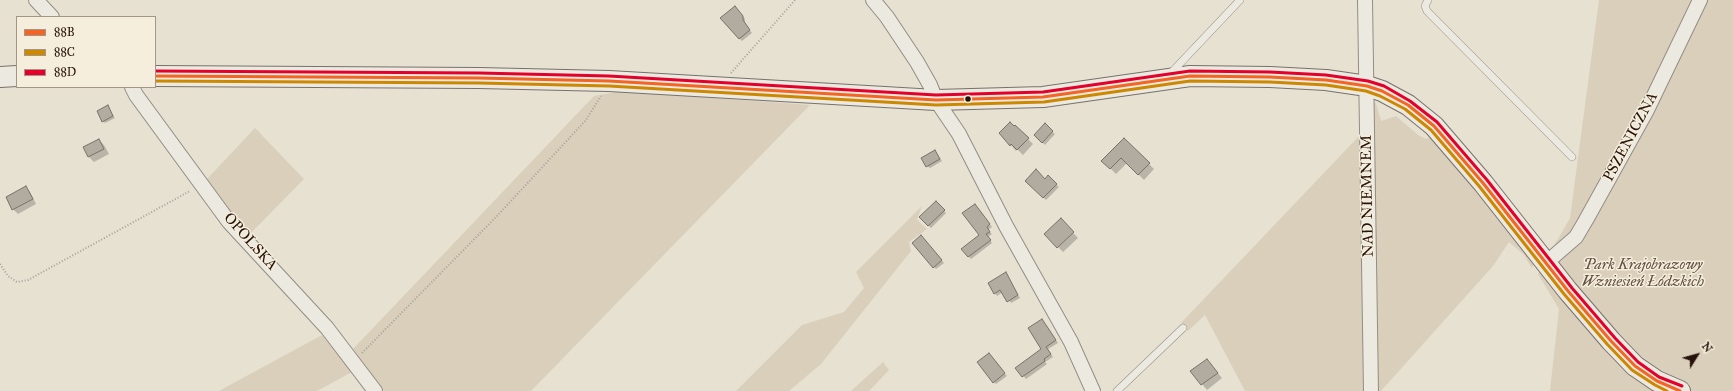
<!DOCTYPE html>
<meta charset="utf-8">
<style>
body{margin:0}
#map{position:relative;width:1733px;height:391px;overflow:hidden;background:#e7e1d2;font-family:"IM FELL Great Primer",serif}
canvas{display:block}
.legend{position:absolute;left:16px;top:16px;width:140px;height:72px;box-sizing:border-box;background:#f5eedc;border:1px solid #a39688;margin:0;padding:5px 7px;list-style:none;font-size:12px;color:#27120a}
.legend li{display:flex;align-items:center;gap:8px;height:20px}
.legend b{width:20px;border:1px solid #a39688}
.north{position:absolute;left:1677px;top:335px;width:40px;height:40px;-webkit-text-stroke:3px #f5eedc;paint-order:stroke;rotate:53deg;font-size:11px;font-weight:700;line-height:16px;text-align:center;color:#27120a}
.north::after{content:'';display:block;margin:auto;width:14px;height:18px;background:#27120a;clip-path:polygon(50% 0,100% 100%,50% 72%,0 100%)}
</style>
<div id="map">
<canvas width="1733" height="391"></canvas>
<ul class="legend">
<li><b style="height:5px;background:#f26522"></b>88B</li>
<li><b style="height:5px;background:#cd8802"></b>88C</li>
<li><b style="height:5px;background:#e4002b"></b>88D</li>
</ul>
<div class="north">N</div>
</div>
<script>
const ctx = document.querySelector('canvas').getContext('2d');
ctx.lineJoin = 'round';
function paint(path, color) { ctx.fillStyle = color; ctx.fill(path, 'evenodd'); }
const poly = rows => new Path2D(rows.map(r => 'M' + r).join(''));
function stroke(path, color, width, dash) { ctx.strokeStyle = color; ctx.lineWidth = width; ctx.lineCap = dash ? 'butt' : 'round'; ctx.setLineDash(dash || []); ctx.stroke(path); }
function write(font, color, halo, rows, align = 'center') {
  ctx.font = font + ' "IM FELL Great Primer",serif'; ctx.lineWidth = 3; ctx.setLineDash([]); ctx.textBaseline = 'middle'; ctx.strokeStyle = halo; ctx.fillStyle = color; for (const [text, x, y, turn = 0] of rows) {
    ctx.save(); ctx.translate(x, y); ctx.rotate((+turn || 0) * Math.PI / 180); ctx.textAlign = isNaN(turn) ? turn : align; if (halo) ctx.strokeText(text, 0, 0); ctx.fillText(text, 0, 0); ctx.restore();
  }
}
paint(poly([
 [1599,0,1733,0,1733,391,1550,391,1559,309,1538,274,1570,218],
 [622,91,810,105,531,391,384,391,370,374,353,349,594,96],
 [1372,102,1376,103,1381,121,1396,116,1418,135,1426,139,1433,136,1536,259,1532,268,1523,254,1509,242,1493,266,1381,391,1376,391],
 [255,128,304,179,248,236,226,207,207,179],
 [1361,134,1367,391,1245,391,1205,315,1188,331,1181,323],
 [922,206,917,220,927,229,909,242,911,251,821,364,789,391,736,391,802,325,844,312,864,288,856,272],
 [322,335,352,372,317,391,219,391],
 [883,362,889,370,869,391,851,391]
]), '#d9cfbb');
paint(poly([
 [737,9,745,19,745,24,752,33,742,41,721,18],
 [107,106,115,118,105,123,103,121],
 [1045,125,1055,134,1045,145,1035,135],
 [1015,126,1033,144,1023,155,1017,149,1016,151,1001,133],
 [1124,139,1154,169,1144,180,1127,163,1116,174,1103,161],
 [99,140,104,145,109,154,94,162,89,157,84,148],
 [937,154,942,161,930,168,927,166],
 [1048,177,1059,187,1046,200,1026,181,1045,180],
 [26,187,30,192,36,204,18,214,13,209,7,197],
 [936,202,946,213,931,228,920,217],
 [977,207,992,227,988,230,992,234,988,237,992,243,971,259,962,249,981,235],
 [1061,220,1078,238,1063,252,1045,234],
 [923,239,944,263,936,269,934,267],
 [1006,274,1020,298,1011,303,1003,292,997,296,995,293],
 [1044,322,1058,343,1048,349,1053,357,1045,362,1047,364,1026,379,1016,368,1043,349],
 [991,357,1007,376,996,384,994,382],
 [1207,360,1222,378,1207,390,1202,384]
]), '#0003');
const building = poly([
 [735,6,743,16,743,20,750,30,739,39,720,18,735,6],
 [108,105,113,116,102,122,97,111,108,105],
 [1010,122,1014,126,1015,125,1029,138,1017,150,1011,144,1010,146,999,133,1010,122],
 [1045,123,1053,131,1042,143,1034,135,1045,123],
 [1124,138,1150,163,1138,175,1121,158,1110,169,1101,161,1124,138],
 [99,139,104,149,88,157,83,147,99,139],
 [935,150,940,159,926,167,921,158,935,150],
 [1036,169,1045,179,1048,175,1057,184,1043,198,1025,181,1036,169],
 [26,186,33,199,12,210,6,197,26,186],
 [936,201,945,210,928,226,919,217,936,201],
 [975,204,990,224,987,227,990,232,986,234,991,240,968,257,961,249,979,235,962,213,975,204],
 [1061,218,1074,232,1057,248,1044,234,1061,218],
 [921,235,942,260,933,268,912,243,921,235],
 [1006,272,1018,295,1007,302,1000,290,994,294,988,283,1006,272],
 [1042,319,1056,340,1046,347,1051,354,1044,359,1045,361,1022,377,1015,368,1041,349,1028,328,1042,319],
 [989,353,1005,373,993,383,977,362,989,353],
 [1207,359,1218,373,1201,385,1190,371,1207,359]
]);
paint(building, '#b1aba0');
stroke(building, '#787169', 1);
const lane = poly([
 [1428,0,1425,6,1427,11,1572,157],
 [1170,74,1240,0],
 [1117,391,1183,328]
]);
const street = poly([
 [36,0,52,17],
 [873,0,887,17,917,62,930,85,936,100,959,134,1006,226,1071,342,1093,391],
 [1365,0,1371,391],
 [132,87,136,95,229,222,327,328,375,391],
 [1546,263,1576,237,1586,220,1647,110,1700,0]
]);
const secondary = poly([
 [155,76,479,78,609,81,936,100,1043,97,1190,76,1270,77,1326,80,1367,86,1382,91,1408,105,1434,126,1483,183,1568,291,1611,341,1635,366,1657,381,1680,391],
 [0,77,17,76]
]);
stroke(lane, '#938d84', 8);
stroke(street, '#938d84', 16);
stroke(secondary, '#787169', 22);
stroke(poly([
 [731,73,795,0],
 [0,264,8,276,17,282,28,280,190,191],
 [362,353,498,215,586,120,601,96]
]), '#a6a19b', 2, [1, 2]);
stroke(lane, '#ece9e1', 7);
stroke(street, '#ece9e1', 14);
stroke(secondary, '#ece9e1', 20);
stroke(poly([
 [155,76,479,78,609,81,936,100,1043,97,1190,76,1270,77,1326,80,1367,86,1382,91,1408,105,1434,126,1483,183,1568,291,1611,341,1635,366,1657,381,1680,391]
]), '#f26522', 3);
stroke(poly([
 [155,81,479,83,609,86,936,105,1044,102,1190,81,1270,82,1326,85,1366,91,1380,96,1405,109,1431,130,1479,186,1564,294,1607,344,1632,370,1655,385,1667,391]
]), '#cd8802', 3);
stroke(poly([
 [155,71,479,73,609,76,936,95,1043,92,1190,71,1270,72,1326,75,1368,81,1384,86,1410,101,1437,122,1487,180,1572,288,1615,338,1638,362,1659,377,1682,386]
]), '#e4002b', 3);
for (const [x, y, r, color] of [
 [968,99,3.5,"#27120a"]
]) { const dot = new Path2D(); dot.arc(x, y, r, 0, 2 * Math.PI); ctx.fillStyle = color; ctx.fill(dot); stroke(dot, '#f5eedc', 1.5); }
write('15px', '#27120a', '#f5eedc', [
 ["PSZENICZNA",1631,137,-62],
 ["NAD NIEMNEM",1368,196,-91],
 ["OPOLSKA",250,242,48]
]);
write('italic 15px', '#614f42', '#f5eedc', [
 ["Park Krajobrazowy",1643,265],
 ["Wzniesień Łódzkich",1643,282]
]);
</script>
